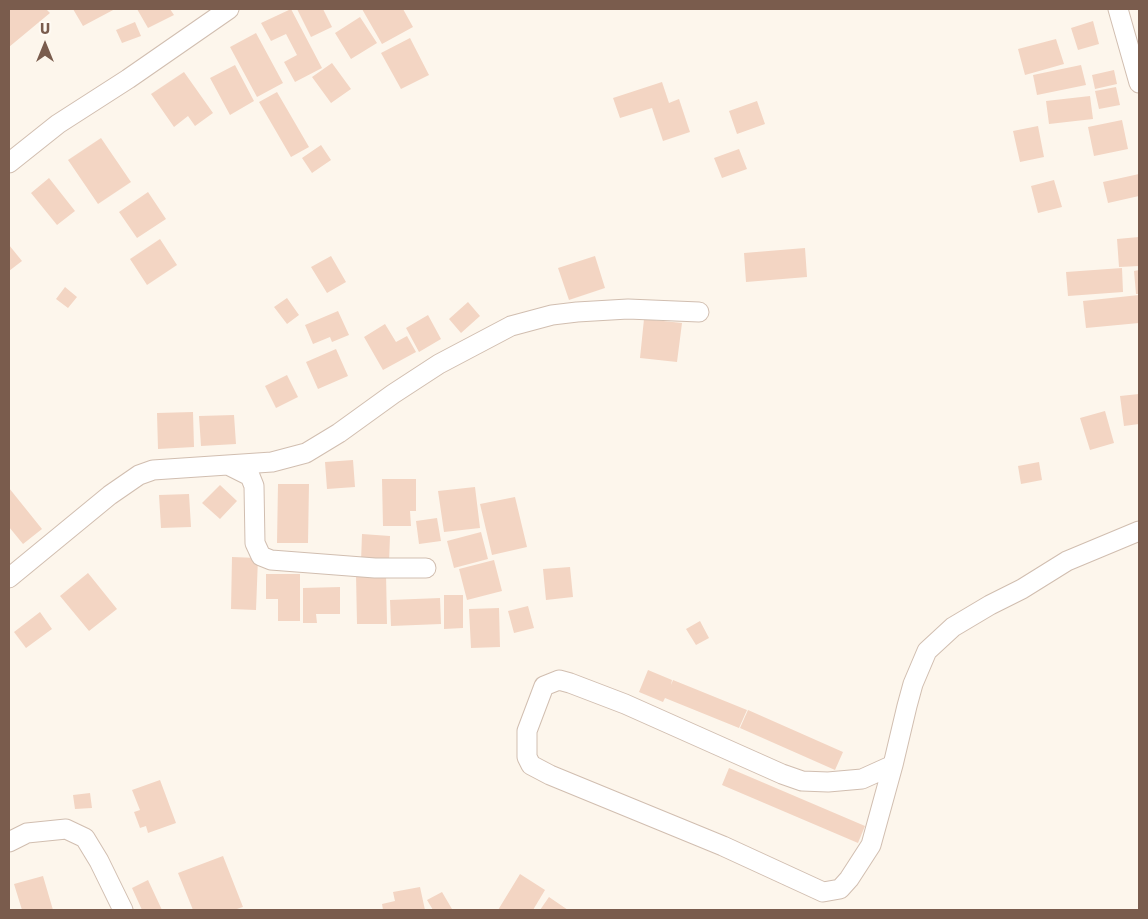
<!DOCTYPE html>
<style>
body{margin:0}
#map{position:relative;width:1148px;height:919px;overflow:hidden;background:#fdf6ec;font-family:Rubik,sans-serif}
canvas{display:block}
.frame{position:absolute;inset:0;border:10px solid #7a5c4d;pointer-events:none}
.north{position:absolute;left:20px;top:20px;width:50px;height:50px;-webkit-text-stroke:4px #fffaf3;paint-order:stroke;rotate:0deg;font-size:14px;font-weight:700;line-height:20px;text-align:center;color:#7a5c4d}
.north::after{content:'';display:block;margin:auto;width:18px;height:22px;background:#7a5c4d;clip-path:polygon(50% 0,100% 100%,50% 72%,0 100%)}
</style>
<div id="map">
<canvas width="1148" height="919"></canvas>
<div class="frame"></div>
<div class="north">U</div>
</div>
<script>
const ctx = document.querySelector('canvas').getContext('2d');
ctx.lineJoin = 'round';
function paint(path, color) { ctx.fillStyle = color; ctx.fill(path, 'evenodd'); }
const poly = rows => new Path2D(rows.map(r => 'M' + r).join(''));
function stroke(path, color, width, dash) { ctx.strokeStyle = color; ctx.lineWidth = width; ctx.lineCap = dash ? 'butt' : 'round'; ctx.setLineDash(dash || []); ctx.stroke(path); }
paint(poly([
 [9,9,46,9,50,13,9,47],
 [73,9,115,9,83,26],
 [137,9,170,9,174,15,148,28],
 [291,9,322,68,295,82,284,62,297,55,286,34,271,41,261,23],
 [297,9,323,9,332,27,311,37],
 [362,9,403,9,413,27,382,44],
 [360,17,377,43,351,59,335,33],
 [1093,21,1099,44,1078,50,1071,28],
 [135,22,141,36,122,43,116,30],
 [256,33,283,83,257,97,230,47],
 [410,38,429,75,401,89,381,53],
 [1056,39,1064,64,1025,75,1018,49],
 [332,63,351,89,331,103,312,77],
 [235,65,254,101,230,115,210,78],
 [1081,65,1086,85,1037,95,1033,75],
 [1114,70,1117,84,1095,89,1092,75],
 [184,72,213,113,195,126,188,116,174,127,151,94],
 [662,82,669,103,679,99,690,132,663,141,652,108,620,118,613,98],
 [1116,87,1120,105,1099,109,1095,91],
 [277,92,309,147,291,157,259,102],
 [1090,96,1093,119,1049,124,1046,101],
 [757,101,765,124,737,134,729,111],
 [1122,120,1128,149,1094,156,1088,127],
 [1038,126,1044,157,1020,162,1013,131],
 [101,138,131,182,98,204,68,160],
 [321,145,331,160,312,173,302,158],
 [739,149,747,169,722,178,714,158],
 [1139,174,1139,196,1108,203,1103,182],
 [49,178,75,211,57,225,31,193],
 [1054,180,1062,207,1038,213,1031,186],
 [148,192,166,219,137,238,119,212],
 [1139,237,1139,266,1119,267,1117,239],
 [160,239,177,265,147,285,130,259],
 [9,245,22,261,9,271],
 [805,248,807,277,746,282,744,253],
 [331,256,346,282,327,293,311,267],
 [595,256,605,288,569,300,558,268],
 [1122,268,1123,292,1068,296,1066,272],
 [1139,270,1139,294,1136,294,1134,271],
 [65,287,77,297,68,308,56,299],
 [1139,295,1139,323,1086,328,1083,301],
 [287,298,299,315,287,324,274,307],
 [468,302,480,316,461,333,449,319],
 [338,311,349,335,332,342,330,337,313,344,305,325],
 [428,315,441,339,419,352,406,328],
 [644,319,682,323,677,362,640,358],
 [385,324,396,342,407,336,416,352,383,370,364,337],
 [336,349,348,376,318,389,306,362],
 [287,375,298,397,276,408,265,386],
 [1139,394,1139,424,1124,426,1120,396],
 [1105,411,1114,443,1090,450,1080,418],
 [193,412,194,447,158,449,157,413],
 [234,415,236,444,201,446,199,416],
 [353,460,355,487,327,489,325,462],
 [1039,462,1042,480,1021,484,1018,466],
 [382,479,416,479,416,511,410,511,411,526,383,526],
 [278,484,309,484,308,543,277,543],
 [220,485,237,501,220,519,202,503],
 [475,487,480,528,444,532,438,491],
 [9,488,42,529,23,544,9,527],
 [189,494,191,527,161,528,159,495],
 [515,497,527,547,492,555,480,504],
 [437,518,441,541,419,544,416,521],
 [481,532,488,559,454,568,447,541],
 [362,534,390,536,389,563,361,562],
 [232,557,258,558,256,610,231,609],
 [494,560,502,591,467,600,459,569],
 [570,567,573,597,546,600,543,569],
 [88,573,117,609,89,631,60,596],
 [386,573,387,624,357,624,356,574],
 [266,574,300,574,300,621,278,621,278,599,266,599],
 [340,587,340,614,316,614,317,623,303,623,303,588],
 [444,595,463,595,463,628,444,629],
 [440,598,441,624,391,626,390,600],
 [528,606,534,628,514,633,508,611],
 [499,608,500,647,471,648,469,609],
 [40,612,52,629,26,648,14,632],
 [700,621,709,638,696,645,686,629],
 [648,670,672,680,671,685,673,680,747,710,739,728,665,698,663,702,639,692],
 [748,710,843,752,835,770,740,728],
 [729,768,865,826,858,843,722,785],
 [160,780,176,823,148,833,146,826,140,828,134,812,140,810,132,790],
 [90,793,92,808,75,809,73,795],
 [223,856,243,907,234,910,193,910,178,873],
 [520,874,545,890,533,910,498,910],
 [43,876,53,910,22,910,14,884],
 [148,880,162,910,142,910,132,888],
 [420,887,425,910,383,910,382,904,395,901,393,892],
 [442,892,452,909,433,910,427,900],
 [549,897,568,910,540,910]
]), '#f3d5c3');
const street = poly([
 [1118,9,1139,83],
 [9,163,58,124,128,79,229,9],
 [228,465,250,476,254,486,255,543,261,556,271,560,375,568,426,568],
 [9,578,110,495,139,475,153,470,272,462,306,453,339,433,393,394,439,364,511,326,552,315,577,312,628,309,699,312],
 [893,765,862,779,828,782,802,781,782,774,625,704,570,683,559,680,544,686,527,731,527,757,531,765,550,775,723,846,823,892,840,889,849,879,871,845,893,765,907,706,913,684,927,651,953,627,990,605,1022,589,1067,561,1139,531],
 [9,842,27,833,66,829,85,838,99,861,123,910]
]);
stroke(street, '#d1beb0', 21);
stroke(street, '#fff', 19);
</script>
